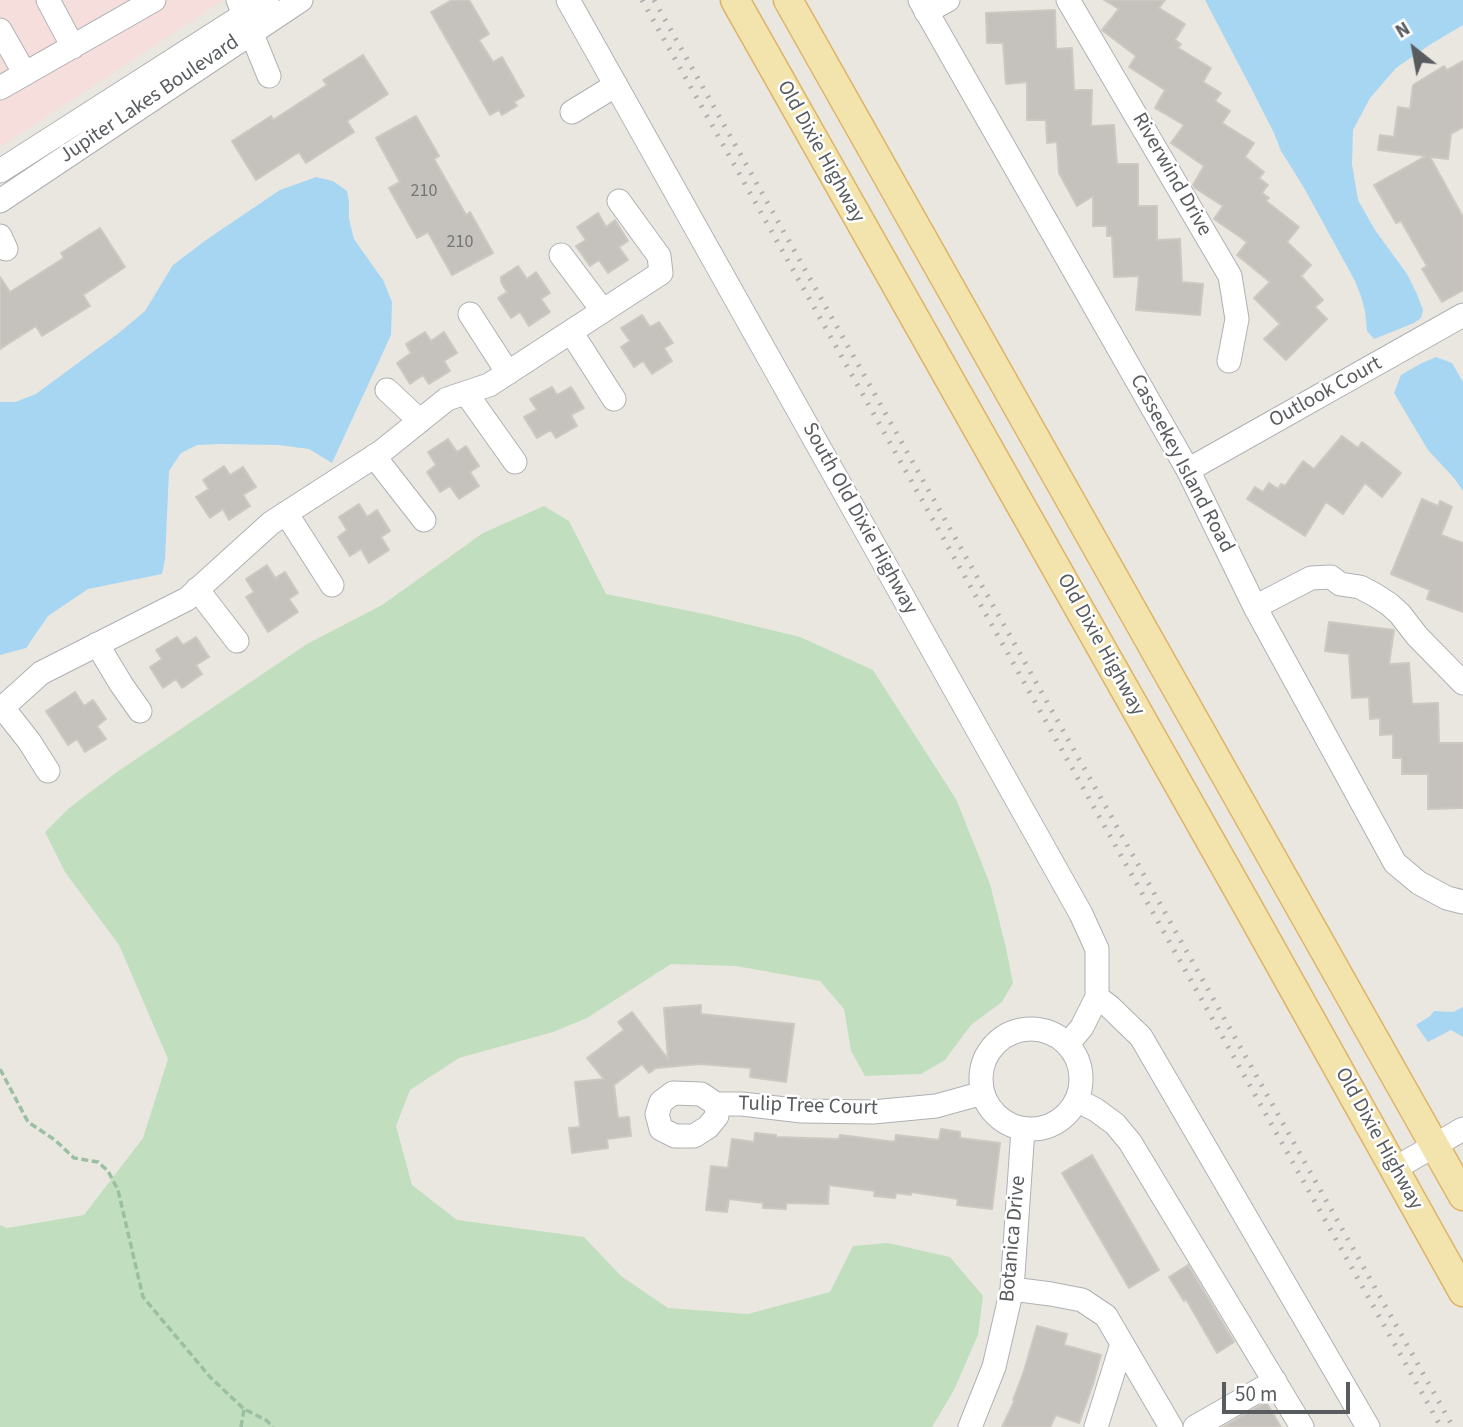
<!DOCTYPE html>
<style>
body{margin:0}
#map{position:relative;width:1463px;height:1427px;overflow:hidden;background:#eae7e0;font-family:"Source Sans 3",sans-serif}
canvas{display:block}
.north{position:absolute;left:1379px;top:14px;width:70px;height:70px;-webkit-text-stroke:5px #fff;paint-order:stroke;rotate:329deg;font-size:19px;font-weight:700;line-height:28px;text-align:center;color:#595c5f}
.north::after{content:'';display:block;margin:auto;width:24px;height:32px;background:#595c5f;clip-path:polygon(50% 0,100% 100%,50% 72%,0 100%)}
.scale{position:absolute;left:1222px;top:1382px;width:128px;height:32px;box-sizing:border-box;border:4px solid #595c5f;border-top:0;padding-left:9px;font-size:21px;line-height:24px;white-space:nowrap;color:#595c5f;-webkit-text-stroke:5px #fff;paint-order:stroke}
</style>
<div id="map">
<canvas width="1463" height="1427"></canvas>
<div class="north">N</div>
<div class="scale">50 m</div>
</div>
<script>
const ctx = document.querySelector('canvas').getContext('2d');
ctx.lineJoin = 'round';
function paint(path, color) { ctx.fillStyle = color; ctx.fill(path, 'evenodd'); }
const poly = rows => new Path2D(rows.map(r => 'M' + r).join(''));
function stroke(path, color, width, dash) { ctx.strokeStyle = color; ctx.lineWidth = width; ctx.lineCap = dash ? 'butt' : 'round'; ctx.setLineDash(dash || []); ctx.stroke(path); }
function write(font, color, halo, rows, align = 'center') {
  ctx.font = font + ' "Source Sans 3",sans-serif'; ctx.lineWidth = 5; ctx.setLineDash([]); ctx.textBaseline = 'middle'; ctx.strokeStyle = halo; ctx.fillStyle = color; for (const [text, x, y, turn = 0] of rows) {
    ctx.save(); ctx.translate(x, y); ctx.rotate((+turn || 0) * Math.PI / 180); ctx.textAlign = isNaN(turn) ? turn : align; if (halo) ctx.strokeText(text, 0, 0); ctx.fillText(text, 0, 0); ctx.restore();
  }
}
paint(poly([
 [0,0,224,0,0,147]
]), '#f6dedd');
paint(poly([
 [544,506,569,521,606,594,709,615,800,637,873,670,956,799,990,884,1006,948,1013,983,1002,1002,971,1025,945,1060,921,1074,865,1076,851,1051,844,1009,820,981,736,966,671,964,587,1018,553,1032,459,1058,410,1090,396,1126,412,1185,457,1220,584,1237,621,1276,668,1308,748,1314,830,1292,853,1246,888,1243,950,1257,983,1296,978,1335,954,1390,932,1427,0,1427,0,1225,7,1228,84,1215,143,1138,168,1059,119,945,65,872,45,832,69,808,117,772,307,644,382,605,483,533]
]), '#c1dfbf');
paint(poly([
 [1205,0,1463,0,1463,25,1431,44,1396,68,1370,98,1353,130,1352,164,1358,200,1375,230,1407,274,1417,294,1423,310,1421,318,1414,323,1374,339,1367,331,1365,311,1361,296,1355,281,1303,186,1281,151,1274,133,1250,86],
 [316,177,333,181,347,191,349,202,349,219,354,239,383,280,392,302,391,335,332,463,309,449,278,445,221,444,197,445,181,453,169,471,165,559,162,574,88,589,48,616,26,648,0,655,0,402,15,402,36,394,120,332,145,311,173,265,206,240,280,190],
 [1436,357,1452,363,1463,382,1463,491,1454,478,1428,450,1394,393,1401,375,1420,364],
 [1463,1007,1463,1037,1451,1030,1428,1042,1416,1025,1430,1016,1434,1011,1453,1012]
]), '#a7d6f3');
const building = poly([
 [452,0,469,0,489,34,479,40,493,62,502,57,524,96,514,102,517,106,502,115,499,110,490,115,431,12,452,0],
 [1104,0,1165,0,1159,8,1185,24,1175,40,1181,44,1178,48,1211,68,1203,82,1221,93,1215,101,1230,111,1222,123,1254,143,1245,157,1264,172,1259,178,1268,185,1262,193,1269,198,1266,201,1299,227,1287,242,1311,265,1301,276,1323,300,1315,307,1327,319,1286,360,1264,339,1280,324,1254,298,1270,282,1237,255,1247,242,1214,219,1223,206,1195,188,1193,185,1204,166,1171,143,1184,125,1155,108,1165,90,1129,67,1136,56,1102,30,1119,9,1104,0],
 [1055,10,1056,49,1072,48,1074,90,1092,90,1091,126,1114,125,1117,164,1138,164,1138,206,1157,206,1157,240,1180,239,1182,282,1203,284,1200,315,1136,310,1139,276,1114,277,1112,236,1107,236,1107,226,1093,226,1093,196,1077,206,1059,173,1057,142,1047,143,1046,120,1027,120,1027,82,1006,84,1003,43,987,43,986,13,1055,10],
 [363,55,388,94,347,121,354,132,306,163,299,152,256,180,232,141,271,116,273,120,327,85,323,80,363,55],
 [1463,61,1463,127,1451,134,1448,159,1430,157,1463,217,1463,290,1442,302,1422,269,1427,266,1401,221,1396,223,1374,185,1426,156,1378,150,1380,135,1394,137,1398,107,1410,109,1413,85,1444,66,1447,70,1463,61],
 [416,116,439,156,434,159,466,215,470,212,493,253,452,275,428,232,417,238,389,188,400,182,376,138,416,116],
 [598,213,606,227,615,220,628,241,619,247,628,260,608,273,599,260,590,266,576,246,586,240,577,227,598,213],
 [100,228,125,267,83,295,90,306,42,336,36,326,0,349,0,277,10,292,64,258,61,253,100,228],
 [518,266,527,279,536,272,550,293,541,299,550,312,529,326,520,312,511,318,498,298,507,292,501,282,501,277,518,266],
 [642,315,650,327,659,322,673,343,664,348,672,361,652,374,643,361,634,367,621,347,630,341,621,328,642,315],
 [425,332,431,341,444,332,457,353,444,361,450,371,429,384,423,375,410,384,397,363,411,353,406,344,425,332],
 [552,387,557,395,571,387,584,408,571,415,577,426,556,438,551,430,537,438,524,417,537,410,530,399,552,387],
 [1342,436,1358,448,1362,442,1401,473,1382,497,1365,483,1343,514,1326,502,1305,536,1247,499,1255,487,1263,492,1269,483,1278,489,1281,484,1285,486,1303,461,1314,469,1342,436],
 [448,439,457,452,466,446,479,466,470,472,479,486,459,499,450,486,440,492,427,472,436,465,428,452,448,439],
 [224,466,230,475,243,467,256,487,243,495,250,506,229,520,223,509,210,518,196,497,209,489,203,480,224,466],
 [1422,499,1438,506,1440,501,1452,507,1441,535,1463,543,1463,612,1427,599,1430,590,1391,574,1422,499],
 [359,504,367,517,377,510,390,531,381,537,389,550,369,563,361,549,350,556,338,537,347,530,339,517,359,504],
 [267,565,275,578,285,572,298,593,289,599,298,612,268,632,246,597,254,592,246,579,267,565],
 [1329,622,1394,630,1389,664,1409,663,1412,704,1438,703,1439,743,1463,743,1463,808,1428,809,1428,774,1402,774,1402,758,1393,758,1393,734,1380,735,1380,718,1370,719,1369,697,1352,698,1349,654,1325,651,1329,622],
 [177,637,183,645,196,637,209,657,196,665,202,674,182,688,176,679,163,688,150,667,162,659,156,650,177,637],
 [75,692,84,706,93,700,106,719,97,726,106,739,85,752,77,739,68,745,46,711,75,692],
 [701,1005,701,1014,794,1024,786,1082,750,1077,751,1068,700,1064,656,1068,649,1073,642,1064,614,1085,618,1118,629,1117,631,1136,607,1139,608,1148,572,1153,569,1128,580,1127,575,1082,604,1079,587,1058,624,1030,618,1022,632,1012,668,1059,664,1008,701,1005],
 [941,1129,960,1132,960,1138,1000,1143,992,1209,957,1205,958,1199,911,1192,911,1195,896,1193,895,1198,874,1196,875,1191,829,1185,828,1204,786,1203,786,1209,763,1208,763,1203,729,1199,727,1212,706,1210,711,1166,728,1168,732,1139,754,1142,755,1133,776,1135,776,1137,839,1139,840,1135,895,1142,896,1135,939,1140,941,1129],
 [1092,1155,1159,1270,1129,1288,1062,1173,1092,1155],
 [1188,1265,1234,1342,1217,1353,1186,1299,1184,1301,1169,1277,1188,1265],
 [1037,1326,1067,1334,1064,1345,1101,1355,1093,1384,1079,1423,1056,1415,1050,1427,1002,1427,1015,1400,1013,1400,1024,1371,1037,1326],
 [1266,1402,1281,1427,1223,1427,1266,1402]
]);
paint(building, '#c5c2bd');
stroke(building, '#cdc8c0', 2);
const minor = poly([
 [48,0,73,47],
 [238,0,269,76],
 [568,0,1081,914,1097,949,1097,997,1082,1027,1068,1044],
 [920,0,1188,470,1255,607,1395,863,1419,883,1447,898,1463,902],
 [1068,0,1230,276,1237,319,1229,361],
 [926,12,948,0],
 [0,30,25,74],
 [0,88,154,0],
 [572,112,616,85],
 [0,171,267,0],
 [0,201,301,0],
 [0,236,6,249],
 [561,255,603,311],
 [470,314,508,373],
 [571,332,614,399],
 [387,390,420,421],
 [466,393,515,462],
 [374,456,424,520],
 [1188,470,1463,315],
 [286,513,332,585],
 [197,589,237,641],
 [1255,607,1311,578,1331,577,1340,584,1360,587,1375,595,1389,604,1400,614,1417,636,1463,683],
 [97,644,121,684,140,711],
 [3,708,29,741,48,771],
 [0,710,41,673,187,599,271,523,381,452,447,399,489,385,661,273,659,256,619,201],
 [1097,997,1110,1007,1141,1037,1368,1427],
 '981 1079a50 50 0 1 1 100 0a50 50 0 1 1-100 0Z',
 [1077,1100,1096,1110,1115,1124,1130,1142,1302,1427],
 [716,1104,717,1116,708,1127,694,1136,675,1136,661,1129,657,1114,661,1102,673,1093,701,1094,716,1104,742,1104,802,1111,873,1112,936,1106,983,1093],
 [1394,1169,1463,1129],
 [1012,1289,1051,1294,1082,1300,1106,1316,1171,1427],
 [970,1427,994,1367,1012,1289,1023,1129],
 [1096,1427,1122,1344],
 [1195,1427,1275,1381]
]);
const major = poly([
 [735,0,1249,909,1463,1292],
 [788,0,1463,1196]
]);
stroke(minor, '#aeb1b4', 25);
stroke(major, '#ddb466', 31);
stroke(poly([
 [0,1069,28,1122,55,1140,74,1158,98,1162,108,1171,118,1190,143,1297,210,1377,244,1409,266,1420,273,1427],
 [241,1427,244,1409]
]), '#9abfa2', 3.5, [7, 3.5]);
stroke(minor, '#fff', 23);
stroke(major, '#f3e3ac', 28);
stroke(poly([
 [642,0,1441,1427],
 [654,0,1453,1427]
]), '#afb0b0', 5, [2, 9]);
write('18px', '#747676', null, [
 ["210",424,192],
 ["210",460,243]
]);
write('21px', '#595c5f', '#fff', [
 ["Jupiter Lakes Boulevard",150,100,-34],
 ["Old Dixie Highway",820,152,61],
 ["Riverwind Drive",1171,175,60],
 ["Outlook Court",1326,393,-29],
 ["Casseekey Island Road",1181,464,62],
 ["South Old Dixie Highway",859,519,61],
 ["Old Dixie Highway",1100,645,61],
 ["Tulip Tree Court",808,1107,2],
 ["Old Dixie Highway",1378,1139,61],
 ["Botanica Drive",1014,1239,-85]
]);
</script>
